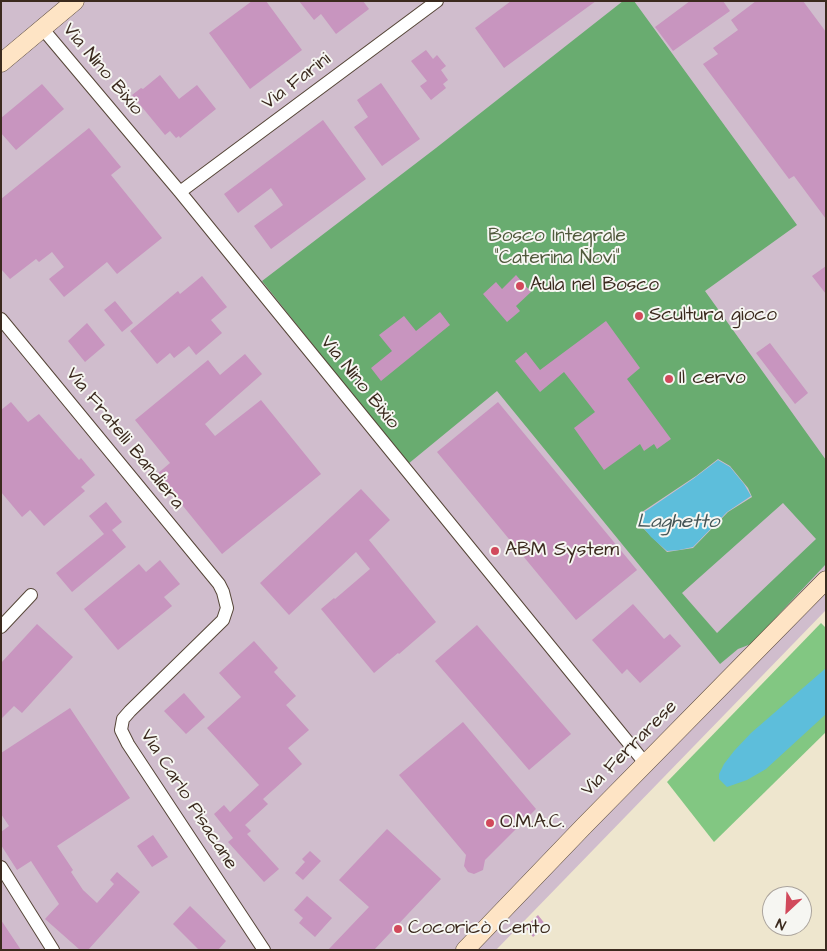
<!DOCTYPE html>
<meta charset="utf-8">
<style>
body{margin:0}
#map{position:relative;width:827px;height:951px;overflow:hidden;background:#eee6ce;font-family:"Architects Daughter",sans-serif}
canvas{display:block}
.frame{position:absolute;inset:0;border:2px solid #3b2a1e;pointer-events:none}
.north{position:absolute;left:762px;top:886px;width:50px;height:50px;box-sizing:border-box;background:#f6f6f2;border:1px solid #aba49d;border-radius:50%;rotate:205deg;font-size:14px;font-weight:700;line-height:20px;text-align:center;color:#3b2a1e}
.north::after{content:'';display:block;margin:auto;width:18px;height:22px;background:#d1495b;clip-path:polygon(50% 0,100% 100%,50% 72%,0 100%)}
</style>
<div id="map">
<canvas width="827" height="951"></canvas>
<div class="frame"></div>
<div class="north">N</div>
</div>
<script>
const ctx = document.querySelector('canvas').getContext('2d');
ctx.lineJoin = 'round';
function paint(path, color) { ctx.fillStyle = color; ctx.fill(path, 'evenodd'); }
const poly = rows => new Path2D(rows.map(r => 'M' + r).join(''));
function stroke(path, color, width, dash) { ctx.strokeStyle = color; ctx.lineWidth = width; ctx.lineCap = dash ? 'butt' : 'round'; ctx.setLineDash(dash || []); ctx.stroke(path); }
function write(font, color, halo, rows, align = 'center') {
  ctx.font = font + ' "Architects Daughter",sans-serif'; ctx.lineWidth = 4; ctx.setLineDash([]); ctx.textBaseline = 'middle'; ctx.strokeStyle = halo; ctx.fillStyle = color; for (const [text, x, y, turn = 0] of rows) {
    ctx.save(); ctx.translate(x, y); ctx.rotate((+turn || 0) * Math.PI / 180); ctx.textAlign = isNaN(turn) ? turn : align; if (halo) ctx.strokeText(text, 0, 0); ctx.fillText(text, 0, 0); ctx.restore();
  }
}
paint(poly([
 [1,1,826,1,826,610,496,950,1,950]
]), '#d0bdcd');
paint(poly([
 [821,623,826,628,826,732,714,842,667,782]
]), '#82c782');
paint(poly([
 [623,1,634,1,797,225,705,291,826,460,826,564,751,644,738,649,720,664,497,391,408,464,262,281,436,148],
 [718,459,730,466,748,488,752,497,728,512,693,548,667,552,642,527,639,514,696,476],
 [783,503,816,539,717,633,682,593]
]), '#69ac70');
paint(poly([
 [718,460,730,467,744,484,751,496,727,512,693,547,679,550,667,551,651,537,642,526,640,515,693,479],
 [826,668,826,714,766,769,747,780,727,787,719,779,719,774,724,764,734,751,751,733]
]), '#5dbedb');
paint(poly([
 [252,1,266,1,302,50,250,89,209,33],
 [299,1,363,1,369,9,336,34,321,14,314,20],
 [511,1,596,1,504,68,475,28],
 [690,1,723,1,730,11,673,51,655,27],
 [756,1,803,1,826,32,826,219,794,176,789,179,703,64,718,54,713,48,738,30,731,20],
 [426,50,433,59,437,55,446,66,441,70,448,80,443,84,446,88,431,100,420,86,427,81,411,61],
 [160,75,179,99,197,85,216,109,180,138,179,136,176,138,170,131,165,135,132,95,141,88,143,89],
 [381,83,420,139,382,166,354,127,368,117,357,100],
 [42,84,64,109,16,150,1,133,1,118],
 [323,120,366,179,271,249,254,226,283,205,271,188,238,213,224,194],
 [89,128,121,167,111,175,162,238,117,274,107,262,64,297,49,279,64,267,52,252,39,262,36,259,10,279,1,269,1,199],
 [826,266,826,294,812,276],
 [516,275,531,292,516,306,520,311,507,322,483,294,496,282,502,289],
 [202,276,227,307,211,320,222,333,196,355,189,346,174,358,170,353,157,364,130,331,178,291,180,294],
 [115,301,133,323,122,332,104,310],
 [440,312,450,325,381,381,371,368,392,351,379,335,404,316,416,331],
 [606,321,640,368,627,379,671,439,657,449,654,444,644,451,640,444,604,470,574,428,595,412,564,372,540,392,515,361,526,352,540,370],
 [87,323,105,345,85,362,68,341],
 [770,343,808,393,795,404,756,353],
 [245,354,262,374,205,424,215,436,261,400,321,474,222,554,157,474,170,463,135,420,208,360,220,375],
 [11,402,28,422,39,414,79,460,81,458,95,475,81,487,85,491,44,526,30,510,22,517,1,492,1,410],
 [498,402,637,570,576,620,437,452],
 [361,489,390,520,369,540,436,622,399,654,398,653,374,673,321,609,334,598,335,599,370,569,356,552,289,615,260,583],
 [106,502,122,522,112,530,126,547,72,592,56,573,104,534,89,516],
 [160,560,180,584,164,597,172,606,118,650,84,609,139,564,146,572],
 [633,604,664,639,670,634,681,646,640,683,627,669,622,674,592,640],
 [37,624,73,657,22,713,14,706,1,719,1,663],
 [477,625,571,734,529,770,435,661],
 [254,641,278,668,274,672,296,696,286,705,309,730,288,748,302,764,263,799,268,804,245,825,251,831,247,834,279,869,264,882,228,842,233,838,214,814,224,805,230,812,259,785,207,728,241,697,219,673],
 [184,693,205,717,186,734,164,711],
 [70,708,130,798,57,846,73,870,71,872,83,890,97,903,114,884,110,880,117,872,140,892,88,950,80,950,45,919,59,904,31,861,17,870,1,845,1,832,9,826,1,814,1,753],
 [463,722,536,809,485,860,483,870,474,874,468,872,464,866,466,855,399,775],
 [387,829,441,879,374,950,328,950,369,907,339,880],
 [153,835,168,857,152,867,137,846],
 [310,851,321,861,303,880,295,873,305,862,302,859],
 [307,896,332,918,315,937,299,923,303,918,294,910],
 [190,906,226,941,218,950,199,950,173,924],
 [538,915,546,925,533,937,525,927],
 [1,920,21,950,1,950]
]), '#c895bf');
const street = poly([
 [42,28,180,192,645,763],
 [180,192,437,1],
 [1,319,219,584,223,592,227,608,223,620,130,711,123,719,121,730,128,744,264,950],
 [1,627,31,595],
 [1,867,53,950]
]);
const secondary = poly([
 [1,63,75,1],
 [465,950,584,826,826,580]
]);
stroke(street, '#564638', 14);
stroke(secondary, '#564638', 19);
stroke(street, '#fff', 12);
stroke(secondary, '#fee4c5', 18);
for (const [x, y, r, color] of [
 [520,286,5,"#d1495b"],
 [639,316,5,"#d1495b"],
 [669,379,5,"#d1495b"],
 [495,551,5,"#d1495b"],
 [490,823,5,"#d1495b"],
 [398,929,5,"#d1495b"]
]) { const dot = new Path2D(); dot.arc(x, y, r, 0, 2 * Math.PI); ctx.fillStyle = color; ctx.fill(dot); stroke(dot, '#f6f6f2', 2); }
write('19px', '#3b2a1e', '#f6f6f2', [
 ["Via Nino Bixio",102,70,50],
 ["Via Farini",297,82,-37],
 ["Via Nino Bixio",359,383,51],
 ["Via Fratelli Bandiera",124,439,51],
 ["Via Ferrarese",630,749,-45],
 ["Via Carlo Pisacane",188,800,57]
]);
write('19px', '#50593c', '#f6f6f2', [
 ["Bosco Integrale",557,237],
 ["\"Caterina Novi\"",557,259]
]);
write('19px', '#3b2a1e', '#f6f6f2', [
 ["Aula nel Bosco",530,286],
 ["Scultura gioco",649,316],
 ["Il cervo",679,379],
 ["ABM System",505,551],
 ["O.M.A.C.",500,823],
 ["Cocoricò Cento",408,929]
], 'left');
write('italic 20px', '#455657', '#f6f6f2', [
 ["Laghetto",678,523]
]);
</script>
